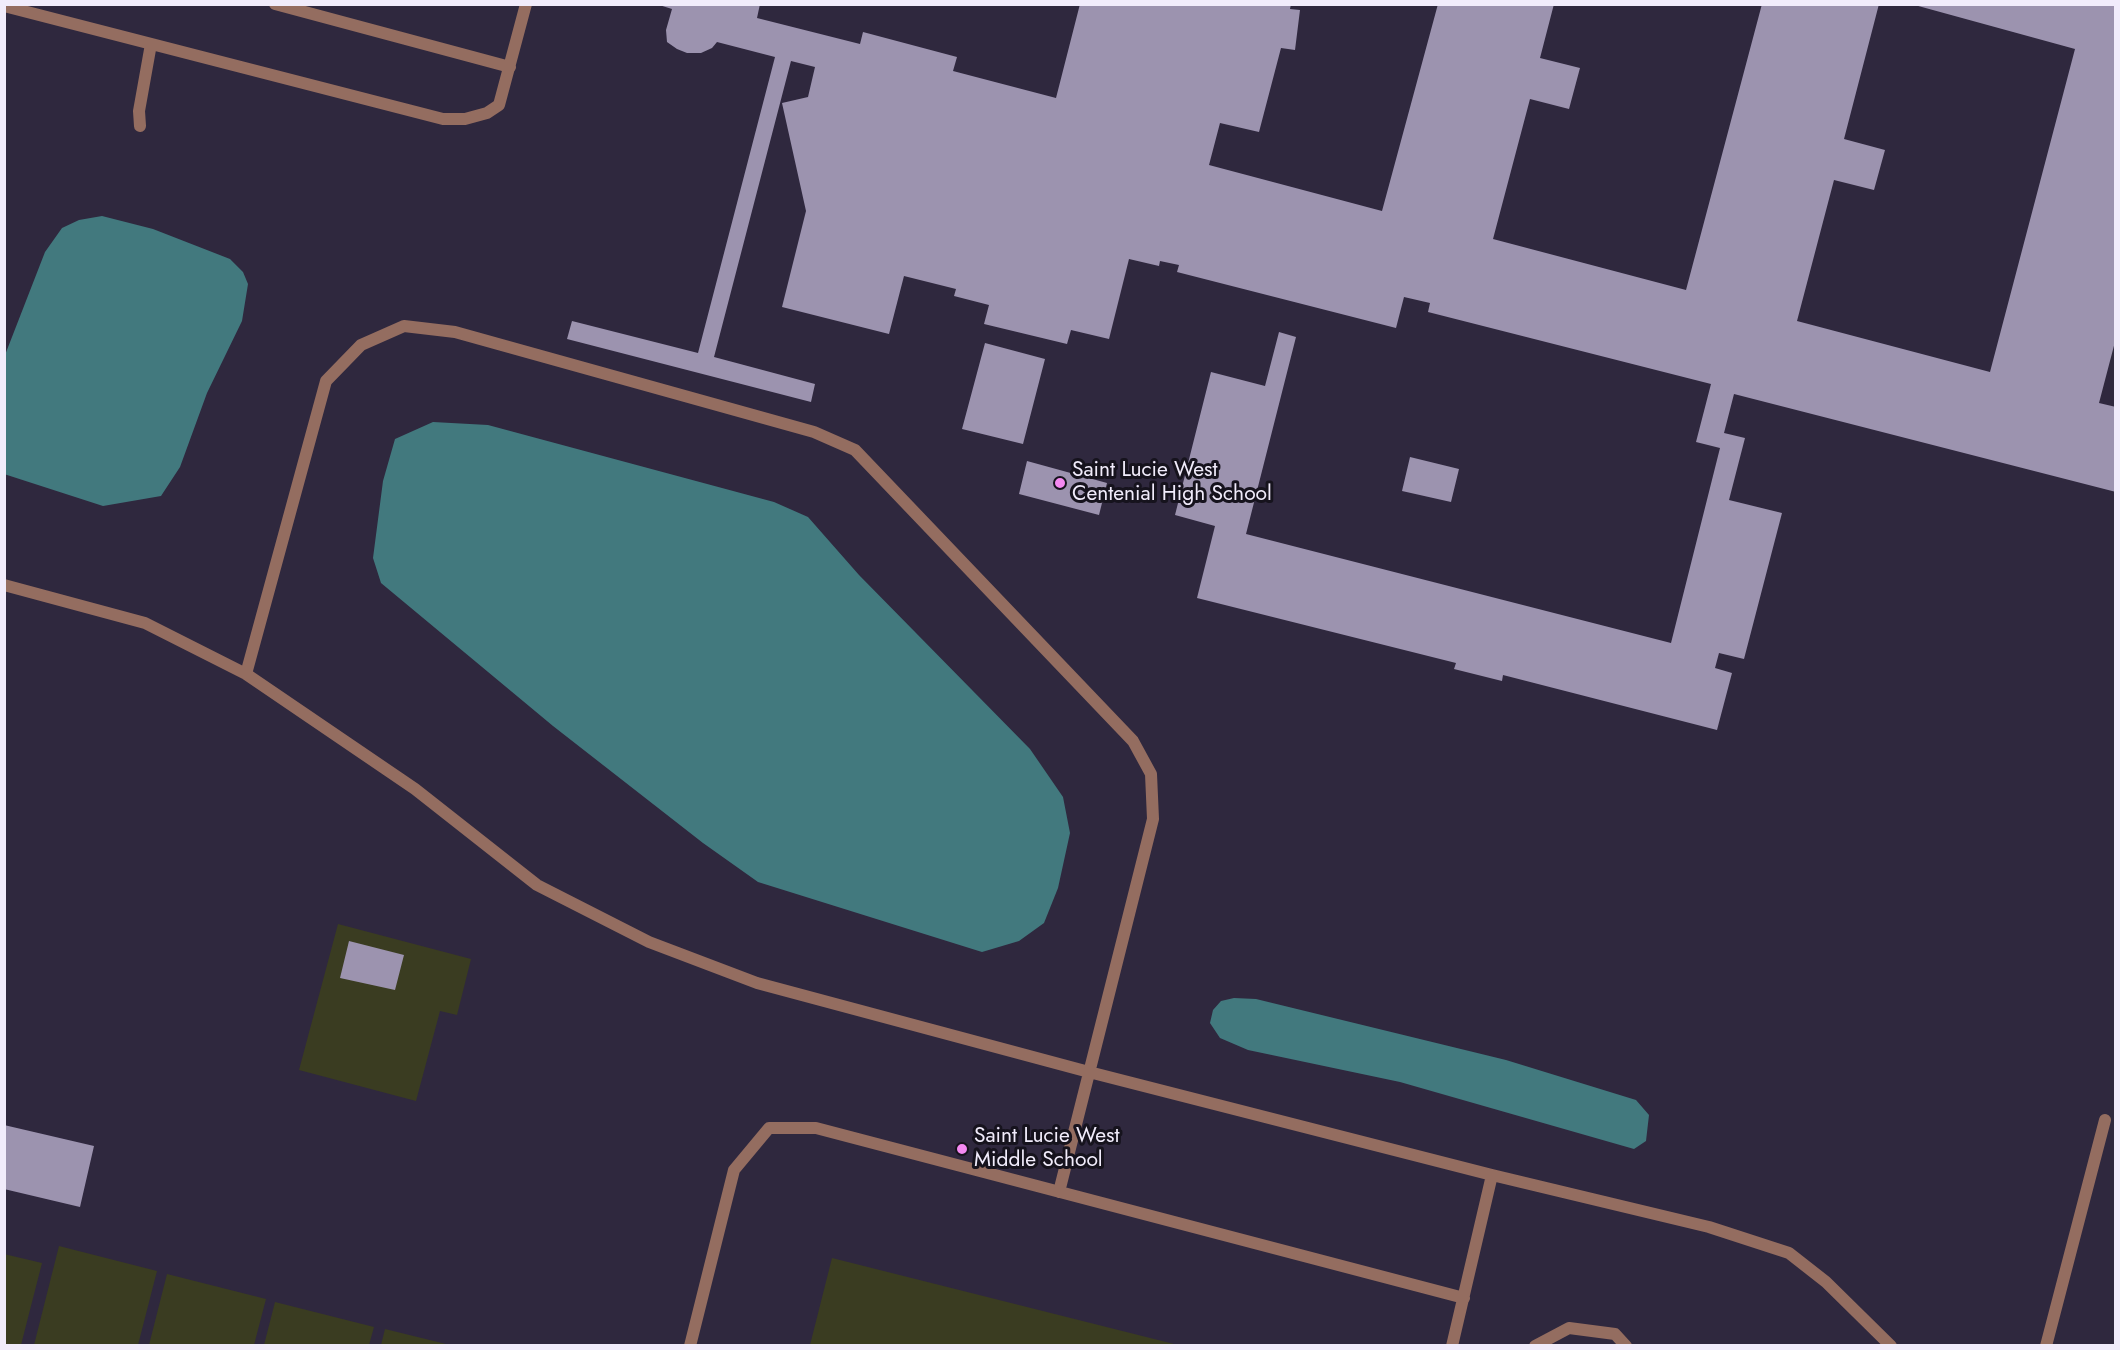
<!DOCTYPE html>
<style>
body{margin:0}
#map{position:relative;width:2120px;height:1350px;overflow:hidden;background:#2f283e;font-family:Jost,sans-serif}
canvas{display:block}
.frame{position:absolute;inset:0;border:6px solid #f1ecfb;pointer-events:none}
</style>
<div id="map">
<canvas width="2120" height="1350"></canvas>
<div class="frame"></div>
</div>
<script>
const ctx = document.querySelector('canvas').getContext('2d');
ctx.lineJoin = 'round';
function paint(path, color) { ctx.fillStyle = color; ctx.fill(path, 'evenodd'); }
const poly = rows => new Path2D(rows.map(r => 'M' + r).join(''));
function stroke(path, color, width, dash) { ctx.strokeStyle = color; ctx.lineWidth = width; ctx.lineCap = dash ? 'butt' : 'round'; ctx.setLineDash(dash || []); ctx.stroke(path); }
function write(font, color, halo, rows, align = 'center') {
  ctx.font = font + ' Jost,sans-serif'; ctx.lineWidth = 6; ctx.setLineDash([]); ctx.textBaseline = 'middle'; ctx.strokeStyle = halo; ctx.fillStyle = color; for (const [text, x, y, turn = 0] of rows) {
    ctx.save(); ctx.translate(x, y); ctx.rotate((+turn || 0) * Math.PI / 180); ctx.textAlign = isNaN(turn) ? turn : align; if (halo) ctx.strokeText(text, 0, 0); ctx.fillText(text, 0, 0); ctx.restore();
  }
}
paint(poly([
 [338,924,471,959,457,1015,440,1011,416,1101,299,1070],
 [59,1246,157,1271,138,1345,34,1345],
 [4,1254,42,1263,21,1345,5,1345],
 [832,1258,1178,1345,810,1345],
 [167,1274,266,1299,254,1345,149,1345],
 [275,1302,374,1327,369,1345,264,1345],
 [385,1329,450,1345,381,1345]
]), '#3a3c21');
paint(poly([
 [102,216,153,229,230,259,243,272,248,284,242,321,207,393,180,467,161,496,103,506,4,474,5,355,45,252,62,228,79,220],
 [433,422,488,425,774,502,808,517,859,575,1030,749,1063,797,1070,833,1058,888,1044,923,1019,941,982,952,758,882,703,843,553,726,381,583,373,558,383,481,395,439],
 [1234,998,1256,999,1506,1060,1636,1100,1649,1115,1646,1141,1634,1149,1400,1082,1248,1050,1220,1038,1210,1023,1213,1010,1221,1001]
]), '#42797e');
paint(poly([
 [656,4,760,4,757,18,860,44,863,32,957,57,953,71,1056,98,1080,4,1291,4,1290,9,1300,10,1295,50,1281,48,1259,132,1220,123,1209,165,1382,211,1438,4,1554,4,1540,58,1580,68,1569,109,1530,99,1493,239,1686,290,1762,4,1879,4,1844,139,1885,150,1874,190,1834,180,1797,321,1990,372,2075,49,1911,4,2116,4,2116,338,2099,403,2116,407,2116,492,1734,394,1724,433,1745,438,1729,500,1782,513,1744,659,1719,653,1715,668,1732,673,1717,730,1503,675,1502,681,1454,669,1456,663,1197,598,1215,526,1175,515,1211,372,1265,386,1279,332,1296,337,1246,534,1671,643,1720,448,1696,442,1711,384,1428,312,1430,303,1404,297,1396,328,1177,272,1179,265,1160,261,1159,266,1129,259,1109,339,1071,330,1067,344,984,324,989,305,954,296,956,289,904,276,889,334,782,307,806,211,782,103,808,97,815,67,791,61,714,357,815,384,811,402,567,339,572,321,698,353,775,57,717,42,712,48,701,53,687,53,677,49,667,42,666,30,672,9],
 [985,343,1045,359,1023,444,962,429],
 [1410,457,1459,469,1451,502,1402,491],
 [1027,461,1107,483,1099,515,1019,494],
 [349,941,404,955,395,990,340,978],
 [4,1125,94,1146,80,1207,4,1189]
]), '#9c93af');
stroke(poly([
 [275,4,510,67],
 [4,6,443,119,465,119,487,113,499,105,526,4],
 [140,126,139,111,151,44],
 [4,585,145,623,246,674,415,789,537,885,649,942,757,983,1089,1072,1492,1175,1709,1227,1789,1253,1826,1282,1891,1346],
 [246,674,326,381,361,345,404,326,455,332,814,432,855,450,1133,741,1151,774,1153,819,1059,1192],
 [690,1346,734,1170,769,1128,816,1128,1464,1298],
 [1452,1346,1492,1175],
 [1535,1346,1569,1328,1615,1334,1626,1346],
 [2046,1346,2105,1120]
]), '#946d60', 12);
for (const [x, y, r, color] of [
 [1060,483,6,"#f489f1"],
 [962,1149,6,"#f489f1"]
]) { const dot = new Path2D(); dot.arc(x, y, r, 0, 2 * Math.PI); ctx.fillStyle = color; ctx.fill(dot); stroke(dot, '#16131d', 2); }
write('21px', '#f1ecfb', '#16131d', [
 ["Saint Lucie West",1072,471],
 ["Centenial High School",1072,495],
 ["Saint Lucie West",974,1137],
 ["Middle School",974,1161]
], 'left');
</script>
